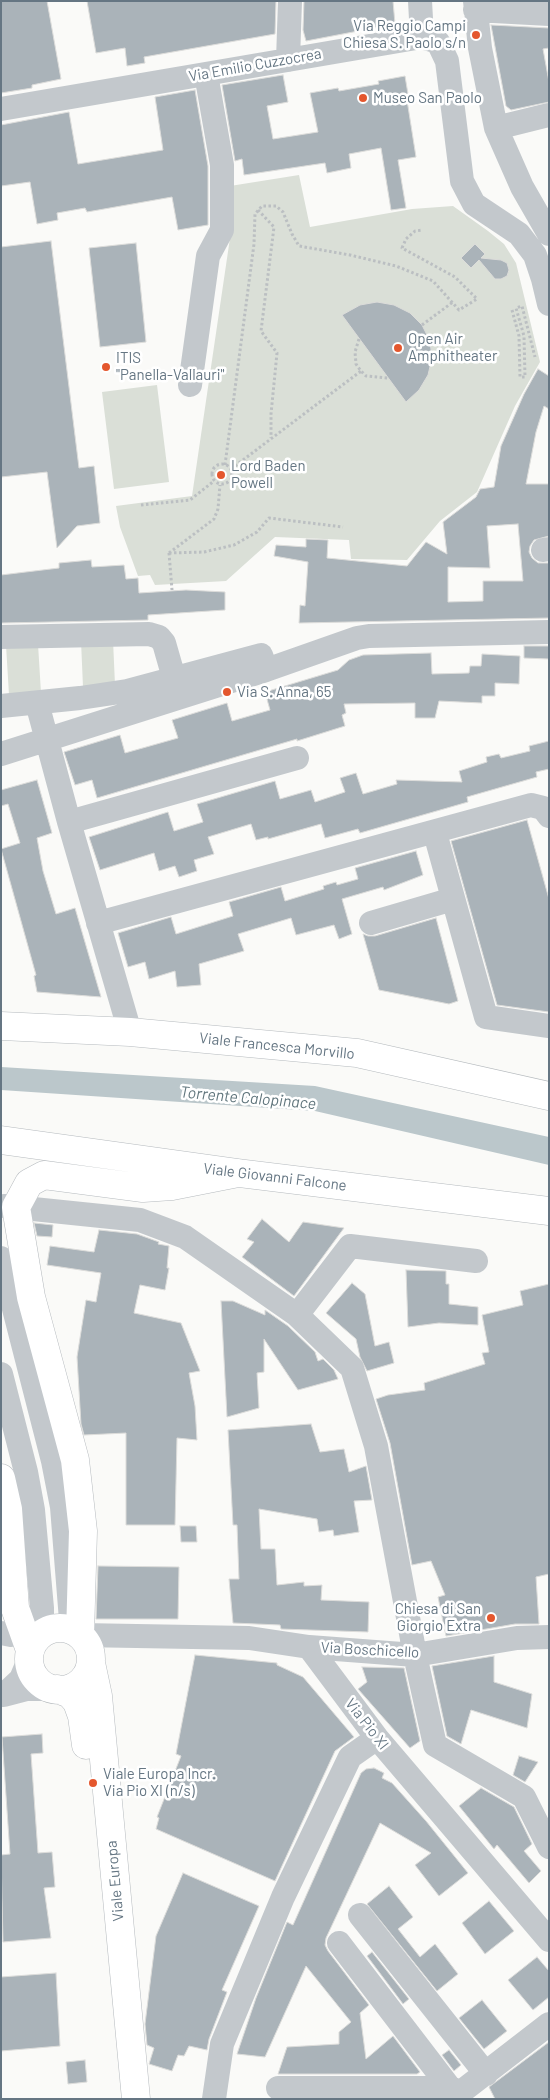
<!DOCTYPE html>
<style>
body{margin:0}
#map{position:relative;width:550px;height:2100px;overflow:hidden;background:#fafaf8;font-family:Barlow,sans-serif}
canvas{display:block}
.frame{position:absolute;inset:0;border:2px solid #657683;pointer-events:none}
</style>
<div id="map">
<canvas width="550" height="2100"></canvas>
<div class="frame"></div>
</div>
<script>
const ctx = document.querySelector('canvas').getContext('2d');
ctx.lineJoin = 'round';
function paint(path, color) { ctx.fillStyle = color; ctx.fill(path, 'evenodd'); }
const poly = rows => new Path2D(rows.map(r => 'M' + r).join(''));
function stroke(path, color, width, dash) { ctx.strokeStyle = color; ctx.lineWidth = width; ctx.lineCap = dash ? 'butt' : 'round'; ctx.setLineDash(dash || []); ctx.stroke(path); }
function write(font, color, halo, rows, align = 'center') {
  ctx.font = font + ' Barlow,sans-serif'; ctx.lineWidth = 5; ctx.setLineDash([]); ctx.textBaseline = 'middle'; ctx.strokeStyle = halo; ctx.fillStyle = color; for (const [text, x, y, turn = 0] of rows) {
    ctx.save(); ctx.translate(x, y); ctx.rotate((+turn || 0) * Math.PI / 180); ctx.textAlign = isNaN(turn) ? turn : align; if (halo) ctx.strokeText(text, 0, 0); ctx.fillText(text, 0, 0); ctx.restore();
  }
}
paint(poly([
 [299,175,310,227,412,209,453,206,488,231,504,244,516,263,540,362,515,406,477,492,440,521,407,560,351,559,349,540,275,537,226,581,155,585,150,575,138,576,120,527,116,506,192,496,230,238,230,186],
 [157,385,169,482,114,489,102,392],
 [113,640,115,685,83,687,81,641],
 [38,644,41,693,9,695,6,645]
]), '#dadfd7');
paint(poly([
 [1,1067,315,1086,549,1137,549,1165,315,1111,1,1090]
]), '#bbc7cb');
const building = poly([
 [1,1,47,1,61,79,32,85,32,88,1,93,1,1],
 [87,1,276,1,275,34,144,57,145,63,127,66,125,48,96,53,87,1],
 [304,1,393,1,395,24,306,41,303,30,304,1],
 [491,25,549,28,549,48,543,49,549,82,549,102,511,110,506,106,491,25],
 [283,75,288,102,267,106,273,139,318,132,310,93,338,88,339,91,379,84,378,81,405,76,409,100,407,100,416,157,398,160,406,208,391,210,381,148,349,154,351,168,327,173,325,163,244,175,242,159,235,161,222,85,283,75],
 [195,90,208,166,208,225,178,230,172,197,87,212,85,208,57,213,58,220,37,224,30,182,1,186,1,125,69,112,78,164,163,150,155,97,195,90],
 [51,241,79,468,94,466,100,523,77,526,57,548,47,472,1,477,1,247,51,241],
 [136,243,146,342,100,347,89,248,136,243],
 [475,244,485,254,481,258,501,260,507,263,509,270,507,276,501,279,495,279,479,260,471,268,461,258,475,244],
 [377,302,394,305,410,313,422,325,430,341,432,358,428,375,419,390,406,402,342,315,360,305,377,302],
 [538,369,549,376,549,409,544,406,536,432,526,484,549,484,549,536,534,540,530,546,529,552,532,558,538,563,549,563,549,618,299,623,300,605,305,606,308,562,274,556,276,545,306,547,306,539,328,540,327,558,407,566,426,542,447,554,443,522,476,497,480,489,494,487,501,446,524,394,538,369],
 [518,524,523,581,483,581,483,601,448,602,448,567,490,568,487,526,518,524],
 [91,560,92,567,124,565,126,579,138,578,139,593,186,590,225,592,225,610,148,615,148,620,1,623,1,575,59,568,59,563,91,560],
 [524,646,549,646,549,659,524,658,524,646],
 [431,653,432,674,469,673,470,666,481,666,482,654,520,656,519,684,495,683,495,696,482,696,482,703,439,701,435,718,415,718,415,703,344,704,346,713,342,715,345,726,297,741,297,739,97,798,92,780,75,785,64,752,120,735,125,753,178,738,172,720,227,703,232,721,270,710,265,692,338,670,349,660,363,655,431,653],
 [549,741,549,769,536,772,537,777,467,797,468,802,360,833,358,829,325,838,321,824,268,839,268,837,256,840,251,824,208,837,214,854,194,860,197,871,179,877,175,866,159,871,154,853,100,870,89,837,168,812,174,831,203,822,197,804,275,781,280,799,311,790,315,802,345,792,340,778,356,773,363,794,397,784,396,780,462,782,459,771,487,762,486,757,499,754,501,758,530,751,529,746,549,741],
 [37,780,52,833,37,838,43,871,56,914,75,908,101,997,37,992,34,976,36,975,1,849,20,843,8,804,1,806,1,790,37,780],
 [527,820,549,899,549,1012,497,1005,451,841,527,820],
 [416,851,423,875,384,890,383,887,342,899,352,934,339,939,334,925,296,935,291,918,238,934,244,951,199,964,201,985,177,987,175,971,149,979,145,962,128,967,118,933,171,917,176,934,233,916,229,902,281,887,285,901,324,889,323,886,336,882,337,885,358,879,355,868,416,851],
 [436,918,458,1001,449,1004,379,990,363,934,368,936,375,936,436,918],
 [262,1219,289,1242,303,1222,344,1228,294,1296,242,1257,254,1242,247,1239,262,1219],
 [34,1223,53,1225,52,1237,37,1236,34,1223],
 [99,1230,137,1234,159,1242,158,1244,169,1246,167,1268,169,1268,165,1290,140,1285,134,1313,181,1323,200,1371,189,1373,195,1406,197,1440,177,1438,175,1525,126,1525,126,1433,84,1435,81,1424,77,1357,86,1300,96,1302,101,1273,47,1265,50,1246,94,1252,99,1230],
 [406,1270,446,1271,446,1284,449,1284,449,1304,478,1307,478,1325,439,1323,408,1327,406,1270],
 [352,1283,365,1294,375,1346,389,1342,394,1363,367,1371,360,1357,356,1339,326,1313,352,1283],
 [549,1284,549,1574,536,1577,539,1624,515,1624,446,1636,438,1597,445,1595,431,1561,412,1565,390,1443,376,1399,388,1395,425,1390,424,1383,485,1364,482,1353,489,1352,482,1315,523,1305,520,1291,549,1284],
 [221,1301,233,1301,265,1315,265,1310,288,1326,315,1352,318,1361,323,1359,334,1370,338,1379,298,1390,264,1339,264,1372,257,1373,259,1408,227,1417,221,1301],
 [311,1424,320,1452,344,1449,349,1472,366,1466,372,1500,354,1501,359,1532,334,1536,333,1530,319,1532,317,1519,259,1509,261,1549,275,1549,277,1585,304,1582,304,1586,322,1585,321,1600,369,1602,368,1632,281,1629,280,1625,233,1623,229,1579,239,1579,237,1525,233,1525,228,1430,311,1424],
 [180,1526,196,1526,197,1542,181,1542,180,1526],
 [98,1566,179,1567,178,1619,96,1619,98,1566],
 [195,1655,277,1663,277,1665,303,1677,354,1737,335,1751,275,1881,156,1829,159,1818,157,1817,181,1756,176,1754,195,1655],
 [494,1656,494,1682,532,1694,527,1728,471,1710,461,1744,447,1736,432,1666,494,1656],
 [362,1667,404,1668,420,1741,410,1748,358,1689,367,1682,362,1667],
 [42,1734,43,1753,31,1754,38,1853,52,1852,55,1887,44,1888,51,1938,3,1942,1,1855,10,1854,2,1737,42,1734],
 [519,1756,538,1762,525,1782,513,1775,519,1756],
 [374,1768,384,1773,382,1778,392,1783,426,1821,468,1873,439,1896,415,1865,431,1853,380,1823,326,1938,325,1945,328,1951,369,2005,360,2013,366,2059,393,2036,420,2072,417,2074,278,2074,287,2047,339,2044,339,2032,351,2022,306,1966,265,2057,237,2054,256,1998,287,1922,293,1925,361,1773,366,1769,374,1768],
 [481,1788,514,1807,532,1844,524,1851,541,1871,529,1883,497,1845,494,1849,459,1806,481,1788],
 [183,1873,259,1906,222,1990,227,1992,209,2039,207,2050,189,2046,184,2056,178,2055,172,2071,149,2064,154,2048,147,2045,145,2024,156,1936,183,1873],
 [389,1886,413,1917,398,1929,420,1957,435,1944,458,1974,437,1991,367,1904,389,1886],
 [489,1901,514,1931,485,1954,462,1923,489,1901],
 [372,1952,409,1999,403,2004,367,1956,372,1952],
 [537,1957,549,1971,549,1997,533,2010,508,1980,537,1957],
 [56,1973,60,2046,1,2051,1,1977,56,1973],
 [482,2000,507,2031,484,2049,459,2018,482,2000],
 [549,2042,549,2099,495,2099,489,2087,549,2042],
 [449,2050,461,2065,454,2071,442,2055,449,2050],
 [85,2060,87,2082,68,2084,66,2062,85,2060]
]);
paint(building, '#aab3b9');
stroke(building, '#dcdcda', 1);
const major = poly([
 [1,1026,130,1032,357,1053,549,1096],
 [1,1140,238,1173,549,1211],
 [1,1478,8,1509,15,1608,30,1650],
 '29 1659a31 31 0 1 1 62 0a31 31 0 1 1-62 0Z',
 [80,1635,83,1531,75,1460,31,1297,16,1207,29,1183,44,1175,143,1188,172,1186,238,1173],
 [91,1663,98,1696,136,2099],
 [57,1689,70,1694,77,1702,82,1716,86,1745]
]);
stroke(major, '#b5babe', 29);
stroke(poly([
 [258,210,274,227,261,331,277,353,271,414,271,438],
 [512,310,519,336,520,377,525,377,524,336,516,308,522,306,535,357],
 [422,325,453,302],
 [359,339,355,352,356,364,361,371,366,376,388,378],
 '212 474a10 10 0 1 1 20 0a10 10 0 1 1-20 0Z',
 [225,465,254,244,255,214,262,206,276,206,283,212,292,234,299,246,350,255,396,266,433,281,459,310,477,299,455,277,402,248,406,239,415,231,423,230],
 [231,469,361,371],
 [141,505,190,500,214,481],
 [169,553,204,552,234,545,257,532,269,518,343,527],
 [169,553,214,519,218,509,220,485],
 [169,553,172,590]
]), '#bbbfc2', 3, [2.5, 2.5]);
stroke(poly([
 [420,1,422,37],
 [475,1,480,48,496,128,522,187,549,234],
 [475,10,549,14],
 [288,60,290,1],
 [1,109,422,37,438,42,447,61,462,181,474,204,519,234,535,255,543,279,549,304],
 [496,128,549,115],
 [190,385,208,256,222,230,222,165,206,74],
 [543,550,549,549],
 [1,637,149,634,159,637,164,643,174,678],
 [37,703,69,822,130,1032],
 [1,706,80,698,127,691,261,655,265,666],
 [1,754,266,670,357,638,369,636,549,632],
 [69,822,297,758],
 [435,833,486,1017,549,1026],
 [98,923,531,805,543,808,549,816],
 [371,923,453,899],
 [4,1206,140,1220,185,1237,297,1315,352,1368,376,1446,415,1655,435,1745,524,1797,549,1847],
 [1,1258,53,1461,62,1507,71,1620],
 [297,1315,350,1246,476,1261],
 [1,1374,26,1472,33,1510,42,1608,42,1633],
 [1,1633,11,1635],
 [80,1635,249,1638,309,1647,377,1738,549,1940],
 [309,1647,415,1655,517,1638,549,1637],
 [29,1660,21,1679,4,1695,27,1689,53,1689],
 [360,1915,486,2074],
 [339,1943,450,2088,461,2092,549,2024],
 [278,2088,450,2088],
 [214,2099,222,2044,283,1897,350,1757,377,1738]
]), '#c3c8cc', 24);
stroke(major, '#fff', 28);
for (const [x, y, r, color] of [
 [476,35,5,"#e4572e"],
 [363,98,5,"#e4572e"],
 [398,348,5,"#e4572e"],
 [106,367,5,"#e4572e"],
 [221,475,5,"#e4572e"],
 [227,692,5,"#e4572e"],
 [491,1618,5,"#e4572e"],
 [93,1783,5,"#e4572e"]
]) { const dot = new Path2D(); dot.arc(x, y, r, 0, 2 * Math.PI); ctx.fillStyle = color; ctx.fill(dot); stroke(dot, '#fff', 2); }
write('15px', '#657683', '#fff', [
 ["Via Reggio Campi",466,26,"right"],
 ["Chiesa S. Paolo s/n",466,43,"right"],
 ["Museo San Paolo",373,98],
 ["Open Air",408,339],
 ["Amphitheater",408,356],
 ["ITIS",116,358],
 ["\"Panella-Vallauri\"",116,375],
 ["Lord Baden",231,466],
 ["Powell",231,483],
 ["Via S. Anna, 65",237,692],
 ["Chiesa di San",481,1609,"right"],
 ["Giorgio Extra",481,1626,"right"],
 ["Viale Europa Incr.",103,1774],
 ["Via Pio XI (n/s)",103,1791]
], 'left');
write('15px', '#657683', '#fff', [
 ["Via Emilio Cuzzocrea",255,65,-10],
 ["Viale Francesca Morvillo",277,1046,6],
 ["Viale Giovanni Falcone",275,1177,7],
 ["Via Boschicello",370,1650,3],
 ["Via Pio XI",367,1724,52],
 ["Viale Europa",115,1881,-95]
]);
write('italic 16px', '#60757c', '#fff', [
 ["Torrente Calopinace",248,1098,5]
]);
</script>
